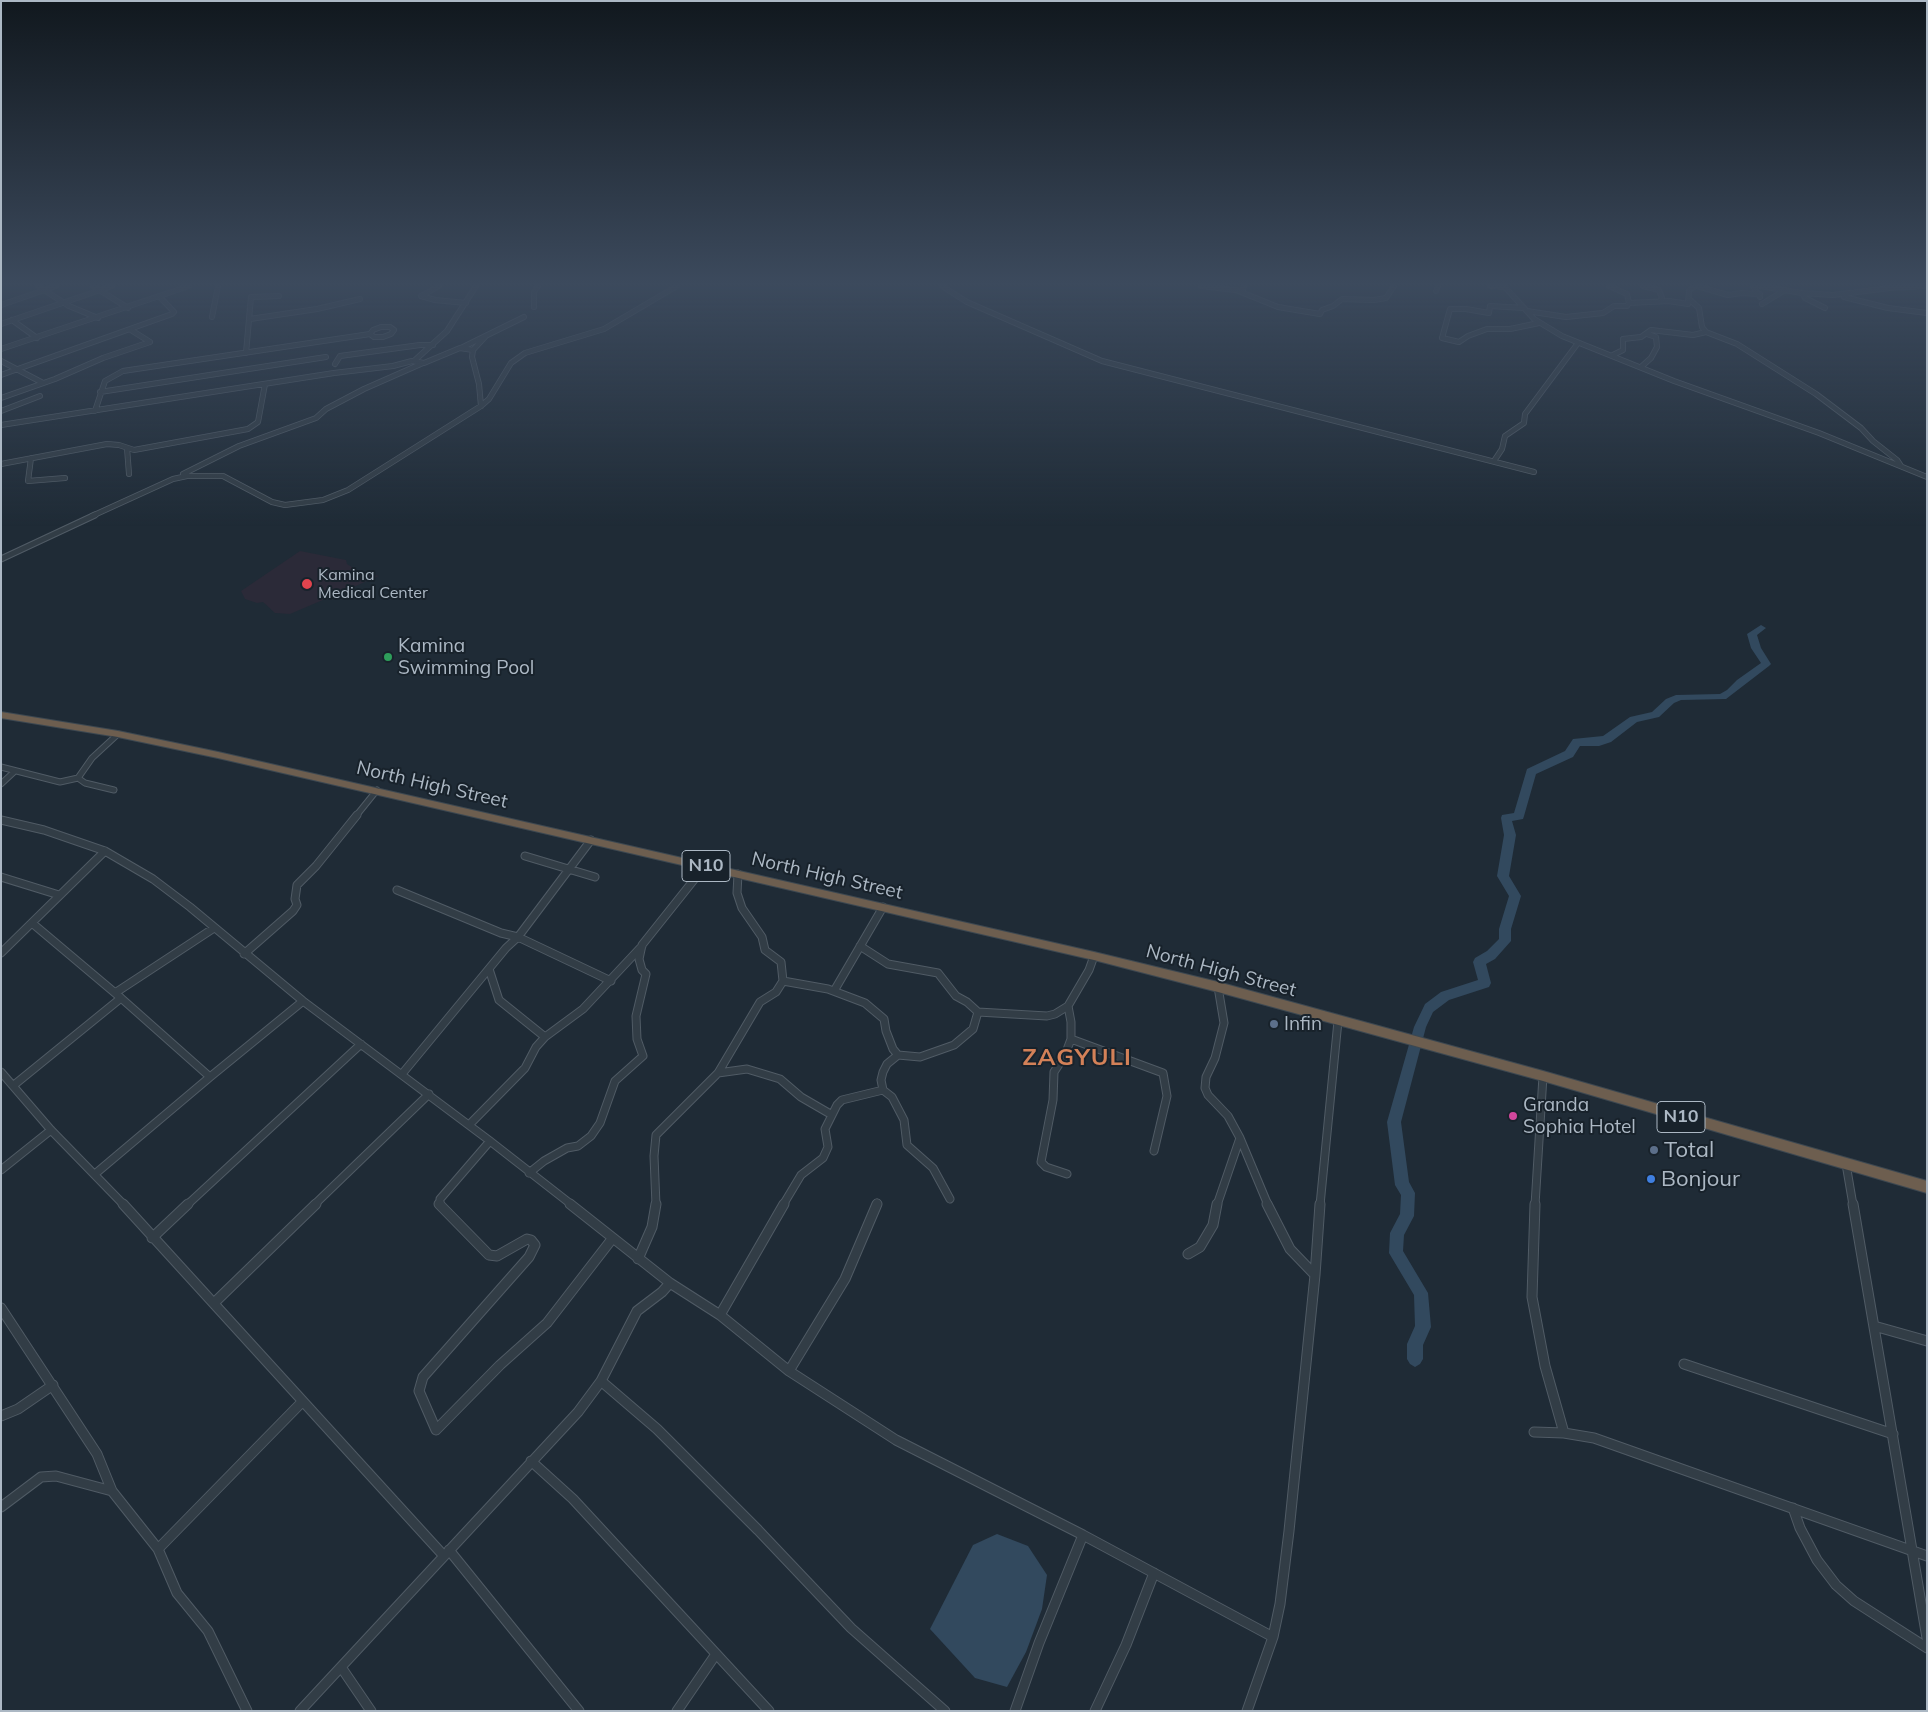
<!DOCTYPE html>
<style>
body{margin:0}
#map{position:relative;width:1928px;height:1712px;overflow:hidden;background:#1f2b36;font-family:Mulish,sans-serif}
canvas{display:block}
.frame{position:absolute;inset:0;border:2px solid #acb8c4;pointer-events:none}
</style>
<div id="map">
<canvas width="1928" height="1712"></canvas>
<div class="frame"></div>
</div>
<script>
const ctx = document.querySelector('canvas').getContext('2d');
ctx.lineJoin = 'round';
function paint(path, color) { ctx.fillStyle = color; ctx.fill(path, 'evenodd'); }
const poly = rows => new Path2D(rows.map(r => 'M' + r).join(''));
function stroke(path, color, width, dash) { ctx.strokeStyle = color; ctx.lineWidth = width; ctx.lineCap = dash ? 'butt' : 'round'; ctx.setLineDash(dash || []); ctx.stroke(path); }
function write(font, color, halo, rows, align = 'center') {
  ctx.font = font + ' Mulish,sans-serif'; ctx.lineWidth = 4; ctx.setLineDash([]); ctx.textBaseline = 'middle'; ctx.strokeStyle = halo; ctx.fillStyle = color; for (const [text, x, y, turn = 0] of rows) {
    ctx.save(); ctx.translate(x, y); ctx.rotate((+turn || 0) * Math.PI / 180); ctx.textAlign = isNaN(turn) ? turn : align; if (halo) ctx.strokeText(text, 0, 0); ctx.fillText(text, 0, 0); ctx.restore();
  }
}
paint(poly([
 [300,551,346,560,347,564,358,571,379,576,290,614,275,613,263,602,257,603,245,599,241,591]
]), '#2b2a38');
paint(poly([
 [997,1534,1028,1546,1047,1575,1042,1609,1026,1652,1007,1687,975,1678,930,1629,973,1545]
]), '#32495e');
paint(poly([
 [1761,625,1766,628,1757,635,1761,648,1771,664,1769,666,1726,699,1681,700,1674,703,1659,717,1637,722,1611,742,1599,746,1580,746,1573,757,1536,774,1524,816,1523,819,1512,821,1516,835,1509,876,1521,896,1511,929,1511,941,1495,959,1486,964,1491,983,1489,987,1449,1000,1433,1012,1426,1027,1401,1122,1409,1182,1415,1193,1414,1216,1404,1235,1403,1251,1428,1293,1431,1327,1423,1345,1423,1359,1420,1364,1415,1367,1410,1364,1407,1359,1407,1344,1415,1326,1414,1295,1389,1253,1390,1233,1400,1214,1401,1195,1395,1185,1387,1122,1414,1027,1425,1004,1441,992,1478,980,1473,962,1475,958,1487,951,1499,939,1499,929,1509,896,1497,876,1504,835,1501,818,1502,815,1514,813,1527,769,1565,751,1573,739,1603,736,1630,717,1652,712,1666,699,1676,695,1720,694,1727,690,1737,680,1761,663,1751,648,1747,634,1761,625]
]), '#32495e');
const minorFar3 = poly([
 [38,286,69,306,98,318],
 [93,286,128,308],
 [942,286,967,302,1102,361,1534,472],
 [1201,286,1243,291,1244,286],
 [1490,286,1505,287],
 [1504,286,1534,319,1562,336,1674,381,1819,433,1927,477],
 [1609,286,1627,294,1629,303],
 [1643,286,1659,290,1662,298,1660,301],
 [1697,286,1728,295,1741,293,1760,294],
 [1753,286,1760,297],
 [1760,286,1802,293,1833,295,1890,288,1927,286],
 [1236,290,1278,307,1320,314,1322,310,1333,306,1342,299,1374,300,1386,298,1394,286],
 [1436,291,1438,286],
 [1802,293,1805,298,1825,308],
 [421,296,435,300,466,303],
 [421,296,439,286],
 [1844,297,1888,308,1927,313],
 [1689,299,1699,308,1702,327,1706,332,1737,344,1816,394,1861,428,1873,441,1897,460,1901,466],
 [1762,304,1785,290],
 [1,305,56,286],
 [534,307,534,292,538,286],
 [1524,308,1490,306,1489,313,1466,309,1450,309,1442,338,1459,342,1468,336,1487,329,1510,329,1539,323],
 [1527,311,1566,317,1603,313,1614,306,1627,306,1629,303,1669,301,1688,304,1689,290,1696,286],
 [212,317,218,286],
 [250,319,317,309,360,299],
 [12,320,37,338],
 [1,324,112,286],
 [381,327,390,327,394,330,391,334,383,337,374,337,370,334,373,330,381,327],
 [131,330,150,342],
 [461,348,524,317],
 [1,349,189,286],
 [246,353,251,297,279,296],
 [1613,355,1623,350,1623,339,1641,337,1651,330,1693,335,1706,332],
 [1,361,43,383],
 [414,361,447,331,476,286],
 [335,364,340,356,420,345,433,345],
 [1641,367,1651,358,1657,347,1656,337,1647,334],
 [1,375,172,314,174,312,160,297],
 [100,392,326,357],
 [1,398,55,379,103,358,150,342],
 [481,406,479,384,472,357,473,350,485,337],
 [1,411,40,396],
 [95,411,105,381,123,371,370,334],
 [1,425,334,373,393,366,412,361,424,363,460,348,473,350],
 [127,448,129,474],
 [31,458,28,481,65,478],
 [1494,461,1502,449,1505,436,1524,423,1525,414,1578,343],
 [1,464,107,444,119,445,134,450,248,429,258,422,265,384],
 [183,474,239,446,316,418,326,409,364,389,423,363],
 [92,516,173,479,187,476,223,476,272,502,285,505,323,500,348,490,481,406,489,399,511,363,525,353,604,329,677,286]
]);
const minorFar2 = poly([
 [1,559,95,515],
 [1,767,60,782,78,778],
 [1,784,15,771],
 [114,790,85,783,78,778,92,758,118,734],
 [356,816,377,790]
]);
const minorFar1 = poly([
 [1,820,44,830,105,851,153,879,190,907,303,1001,490,1141,572,1205],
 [525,856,595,877],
 [1,877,59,895],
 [397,890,501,933,518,937,611,981],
 [32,923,121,998,210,1077,303,1001],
 [860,946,888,964,938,973,956,996,967,1002,978,1012],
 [1,953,105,851],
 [244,954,293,911,297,905,295,899,297,885,316,866,357,815],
 [489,969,499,1000,545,1037],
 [783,981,828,989,865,1003,884,1019,886,1031,893,1049,898,1055,920,1057,954,1045,973,1029,978,1012,1047,1016,1055,1014,1068,1006,1089,970,1094,956],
 [1218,987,1224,1023,1215,1058,1206,1077,1205,1088,1208,1095,1228,1116,1240,1138,1268,1205],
 [834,991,883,907],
 [115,993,214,928],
 [1071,1039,1163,1073,1167,1096,1154,1151],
 [898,1055,887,1064,883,1072,881,1080,883,1090,892,1097,904,1120,907,1145,933,1168,950,1199],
 [1,1072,51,1130,124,1205],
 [718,1073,747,1069,780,1079,801,1097,832,1115],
 [402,1074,506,948,518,937,591,840],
 [14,1085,121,998],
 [469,1125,525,1068,536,1047,545,1037,583,1009,642,946],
 [1846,1164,1853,1205],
 [1,1170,51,1130],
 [529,1173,544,1161,567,1148,578,1146,591,1136,600,1123,615,1081,643,1056,637,1039,636,1016,646,974,642,970,639,959,642,945,705,866],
 [95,1174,210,1077],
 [1067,1174,1046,1167,1041,1162,1053,1100,1054,1072,1065,1055,1071,1039,1071,1022,1068,1006],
 [187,1205,361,1044],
 [314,1205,429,1094],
 [440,1205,440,1199,490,1141],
 [656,1205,654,1156,656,1135,718,1073,760,1002,776,992,783,981,781,962,765,950,762,937,742,908,737,893,738,874],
 [783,1205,801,1175,823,1158,828,1147,825,1129,837,1105,842,1100,883,1090],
 [876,1205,877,1203],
 [1217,1205,1240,1138],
 [1320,1205,1338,1021],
 [1535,1205,1543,1076]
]);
const minor = poly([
 [123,1204,444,1556],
 [439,1204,489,1255,497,1256,527,1239,531,1240,535,1245,529,1257,423,1377,419,1391,436,1430,500,1365,547,1323,612,1239],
 [570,1204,670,1283,720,1315,789,1371,896,1440,1083,1535,1273,1637,1247,1711],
 [1267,1204,1290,1249,1315,1275],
 [1535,1204,1532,1297,1545,1366,1564,1433],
 [1853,1204,1927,1638],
 [152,1238,188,1204],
 [1188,1254,1200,1247,1213,1225,1217,1204],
 [638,1259,652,1227,656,1204],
 [214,1303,316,1204],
 [1,1308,97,1454,112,1491,158,1549,177,1593,208,1631,247,1711],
 [720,1315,784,1204],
 [1874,1326,1927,1341],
 [1684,1364,1893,1434],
 [789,1371,845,1279,877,1204],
 [601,1381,657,1429,758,1530,851,1628,945,1711],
 [1,1416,18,1409,53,1385],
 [1534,1432,1564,1433,1594,1438,1927,1556],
 [531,1461,573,1499,769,1711],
 [1,1507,41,1477,56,1476,112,1491],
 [1793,1508,1800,1528,1817,1560,1836,1585,1854,1601,1927,1648],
 [158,1549,302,1402],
 [449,1550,579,1711],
 [1273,1637,1280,1604,1289,1531,1315,1275,1320,1204],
 [341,1667,371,1711],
 [300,1711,578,1412,601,1381,637,1311,662,1292,670,1283],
 [677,1711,716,1654],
 [1015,1711,1039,1643,1083,1535],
 [1095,1711,1126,1645,1154,1573]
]);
const highway = poly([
 [1,712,118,731,218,752,1094,952,1218,982,1543,1071,1927,1181,1927,1193,1543,1081,1218,992,1094,960,218,758,118,737,1,718,1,712]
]);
stroke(minorFar3, '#505b65', 6);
stroke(minorFar2, '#505b65', 7);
stroke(minorFar1, '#505b65', 9);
stroke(minor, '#505b65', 11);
stroke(highway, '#3d4851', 2);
stroke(minorFar3, '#323d46', 4.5);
stroke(minorFar2, '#323d46', 5);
stroke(minorFar1, '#323d46', 7);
stroke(minor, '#323d46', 9);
paint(highway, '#6d5e4f');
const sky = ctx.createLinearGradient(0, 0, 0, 526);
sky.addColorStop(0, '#11181e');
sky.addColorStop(0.54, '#3c4a5d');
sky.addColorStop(1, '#3c4a5d00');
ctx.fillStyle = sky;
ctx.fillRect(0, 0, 1928, 526);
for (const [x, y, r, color] of [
 [307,584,6,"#e0444e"],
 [388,657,5,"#2e9e5b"],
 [1274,1024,5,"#5c6f8a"],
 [1513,1116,5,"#d1479c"],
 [1654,1150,5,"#5c6f8a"],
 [1651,1179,5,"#3f7fe0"]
]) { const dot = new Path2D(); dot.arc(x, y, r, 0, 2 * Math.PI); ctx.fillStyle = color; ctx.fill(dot); stroke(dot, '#18222b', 2); }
write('16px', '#acb8c4', '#18222b', [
 ["Kamina",318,575],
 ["Medical Center",318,593]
], 'left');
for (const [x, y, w] of [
 [706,866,48],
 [1681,1117,48]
]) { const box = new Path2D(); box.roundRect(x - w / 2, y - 15.5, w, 31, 4); ctx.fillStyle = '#18222b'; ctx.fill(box); stroke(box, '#acb8c4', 1); }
write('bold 18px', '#acb8c4', null, [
 ["N10",706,866],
 ["N10",1681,1117]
]);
write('19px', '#acb8c4', '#18222b', [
 ["Kamina",398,646],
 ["Swimming Pool",398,668],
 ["Infin",1284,1024],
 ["Granda",1523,1105],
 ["Sophia Hotel",1523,1127]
], 'left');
write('19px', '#acb8c4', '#18222b', [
 ["North High Street",432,785,13],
 ["North High Street",827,876,13],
 ["North High Street",1221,971,15]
]);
write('22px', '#acb8c4', '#18222b', [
 ["Total",1664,1150],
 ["Bonjour",1661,1179]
], 'left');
ctx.letterSpacing = '1px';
write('bold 24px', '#d38158', '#18222b', [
 ["ZAGYULI",1077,1058]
]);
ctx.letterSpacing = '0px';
</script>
